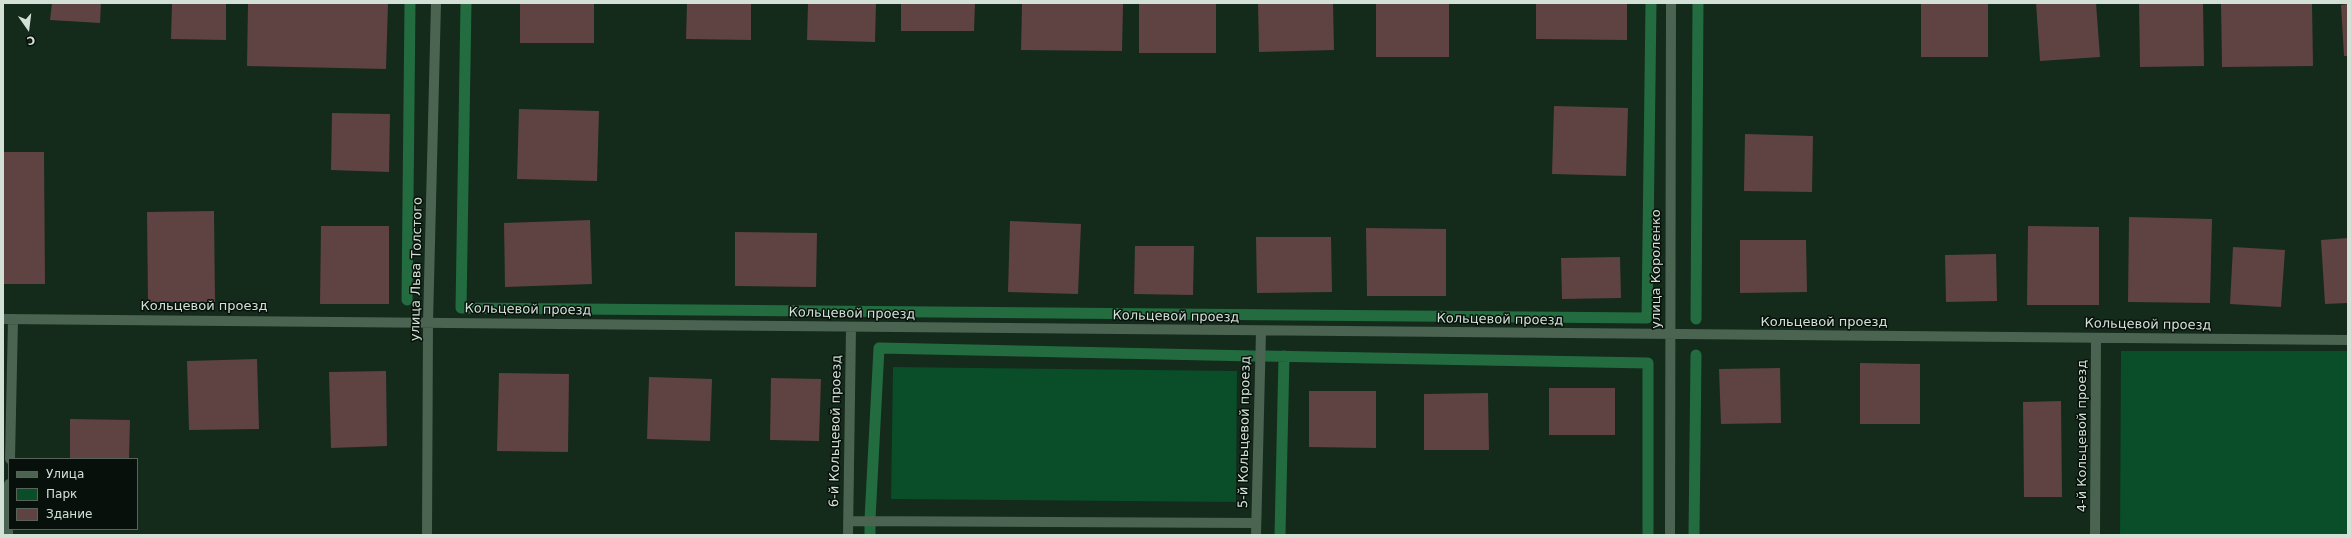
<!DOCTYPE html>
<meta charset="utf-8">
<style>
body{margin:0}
#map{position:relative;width:2351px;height:538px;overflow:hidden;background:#142a1b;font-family:"DejaVu Sans",sans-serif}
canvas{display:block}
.frame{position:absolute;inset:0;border:4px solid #d2e0d6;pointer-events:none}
.legend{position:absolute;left:8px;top:458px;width:130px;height:72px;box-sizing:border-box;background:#07100a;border:1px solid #58635c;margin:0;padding:5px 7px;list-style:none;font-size:12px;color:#d2e0d6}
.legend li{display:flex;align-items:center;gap:8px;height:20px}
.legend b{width:20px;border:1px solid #58635c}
.north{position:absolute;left:8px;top:8px;width:40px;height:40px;-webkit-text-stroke:3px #07100a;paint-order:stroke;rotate:166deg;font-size:11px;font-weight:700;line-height:16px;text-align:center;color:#d2e0d6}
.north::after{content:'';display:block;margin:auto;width:14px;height:18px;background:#d2e0d6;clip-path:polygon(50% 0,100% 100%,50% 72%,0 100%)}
</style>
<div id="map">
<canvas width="2351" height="538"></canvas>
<div class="frame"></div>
<ul class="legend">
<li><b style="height:5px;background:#4b6452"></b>Улица</li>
<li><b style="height:11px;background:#094d29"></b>Парк</li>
<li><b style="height:11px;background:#5f4242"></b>Здание</li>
</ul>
<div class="north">С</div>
</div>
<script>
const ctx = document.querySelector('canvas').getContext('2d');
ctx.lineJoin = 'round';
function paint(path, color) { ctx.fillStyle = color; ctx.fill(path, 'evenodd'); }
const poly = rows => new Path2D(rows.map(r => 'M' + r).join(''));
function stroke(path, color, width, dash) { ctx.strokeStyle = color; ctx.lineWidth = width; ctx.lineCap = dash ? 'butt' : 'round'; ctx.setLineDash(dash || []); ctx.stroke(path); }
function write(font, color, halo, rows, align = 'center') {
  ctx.font = font + ' "DejaVu Sans",sans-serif'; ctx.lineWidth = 3; ctx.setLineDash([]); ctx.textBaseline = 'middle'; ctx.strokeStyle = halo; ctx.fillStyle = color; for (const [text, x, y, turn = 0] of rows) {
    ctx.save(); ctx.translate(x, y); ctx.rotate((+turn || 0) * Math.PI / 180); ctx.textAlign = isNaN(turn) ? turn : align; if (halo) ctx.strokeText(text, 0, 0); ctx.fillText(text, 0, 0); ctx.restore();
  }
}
paint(poly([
 [2121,351,2348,351,2348,535,2120,535],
 [893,367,1237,371,1236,502,891,499]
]), '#094d29');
stroke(poly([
 [466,3,461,308,1647,318,1651,3],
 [407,300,410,3],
 [1696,319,1698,3],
 [1263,356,1648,363,1648,535],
 [870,519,879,348,1254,356],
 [870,535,870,524],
 [1280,535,1284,356],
 [1694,535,1696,355]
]), '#226c40', 11);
paint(poly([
 [52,3,101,3,100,23,50,20],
 [172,3,226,3,226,40,171,39],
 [248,3,388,3,386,69,247,66],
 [520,3,594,3,594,43,520,43],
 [687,3,751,3,751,40,686,39],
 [808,3,876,3,875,42,807,40],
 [901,3,975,3,974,31,901,31],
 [1022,3,1123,3,1122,51,1021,50],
 [1139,3,1216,3,1216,53,1139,53],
 [1258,3,1333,3,1334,50,1259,52],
 [1376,3,1449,3,1449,57,1376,57],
 [1536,3,1627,3,1627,40,1536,39],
 [1921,3,1988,3,1988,57,1921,57],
 [2036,3,2096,3,2100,57,2040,61],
 [2139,3,2203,3,2204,66,2140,67],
 [2221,3,2312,3,2313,66,2222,67],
 [2348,4,2348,56,2344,56,2341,5],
 [1554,106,1628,108,1626,176,1552,174],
 [519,109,599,111,597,181,517,179],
 [332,113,390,114,389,172,331,170],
 [1745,134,1813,136,1812,192,1744,191],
 [3,152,44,152,45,284,3,284],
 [214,211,215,302,148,302,147,212],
 [2129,217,2212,219,2210,303,2128,302],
 [590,220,592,284,505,287,504,223],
 [1010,221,1081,224,1078,294,1008,292],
 [321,226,389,226,389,304,320,304],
 [2028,226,2099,227,2099,305,2027,305],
 [1366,228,1446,229,1446,296,1367,296],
 [735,232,817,233,816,287,735,286],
 [1256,237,1331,237,1332,292,1257,293],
 [2348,238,2348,303,2325,304,2321,240],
 [1740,240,1806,240,1807,292,1740,293],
 [1135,246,1194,246,1193,295,1134,294],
 [2233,247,2285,250,2281,307,2230,304],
 [1996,254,1997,301,1946,302,1945,255],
 [1620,257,1621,298,1562,299,1561,258],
 [257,359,259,429,189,430,187,361],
 [1860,363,1920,364,1920,424,1860,424],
 [1780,368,1781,423,1721,424,1719,369],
 [386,371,387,446,331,448,329,372],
 [499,373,569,374,568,452,497,451],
 [649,377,712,379,710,441,647,439],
 [771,378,821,379,819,441,770,440],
 [1549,388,1615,388,1615,435,1549,435],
 [1309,391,1376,391,1376,448,1309,447],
 [1488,393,1489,450,1424,450,1424,394],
 [2061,401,2062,497,2024,497,2023,402],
 [70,419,130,420,129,459,70,459]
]), '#5f4242');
stroke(poly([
 [3,319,2348,340],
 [10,459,13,319],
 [848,521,1256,523],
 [8,535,9,484],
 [427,535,428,322,436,3],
 [848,535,851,327],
 [1256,535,1261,331],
 [1670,535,1671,3],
 [2095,535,2096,338]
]), '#4b6452', 10);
write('13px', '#d2e0d6', '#07100a', [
 ["улица Льва Толстого",417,269,-89],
 ["улица Короленко",1657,269,-90],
 ["Кольцевой проезд",204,307],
 ["Кольцевой проезд",528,310,1],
 ["Кольцевой проезд",852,314,1],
 ["Кольцевой проезд",1176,317,1],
 ["Кольцевой проезд",1500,320,1],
 ["Кольцевой проезд",1824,323],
 ["Кольцевой проезд",2148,325,1],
 ["6-й Кольцевой проезд",836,431,-89],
 ["5-й Кольцевой проезд",1245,432,-89],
 ["4-й Кольцевой проезд",2083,436,-90]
]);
</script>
